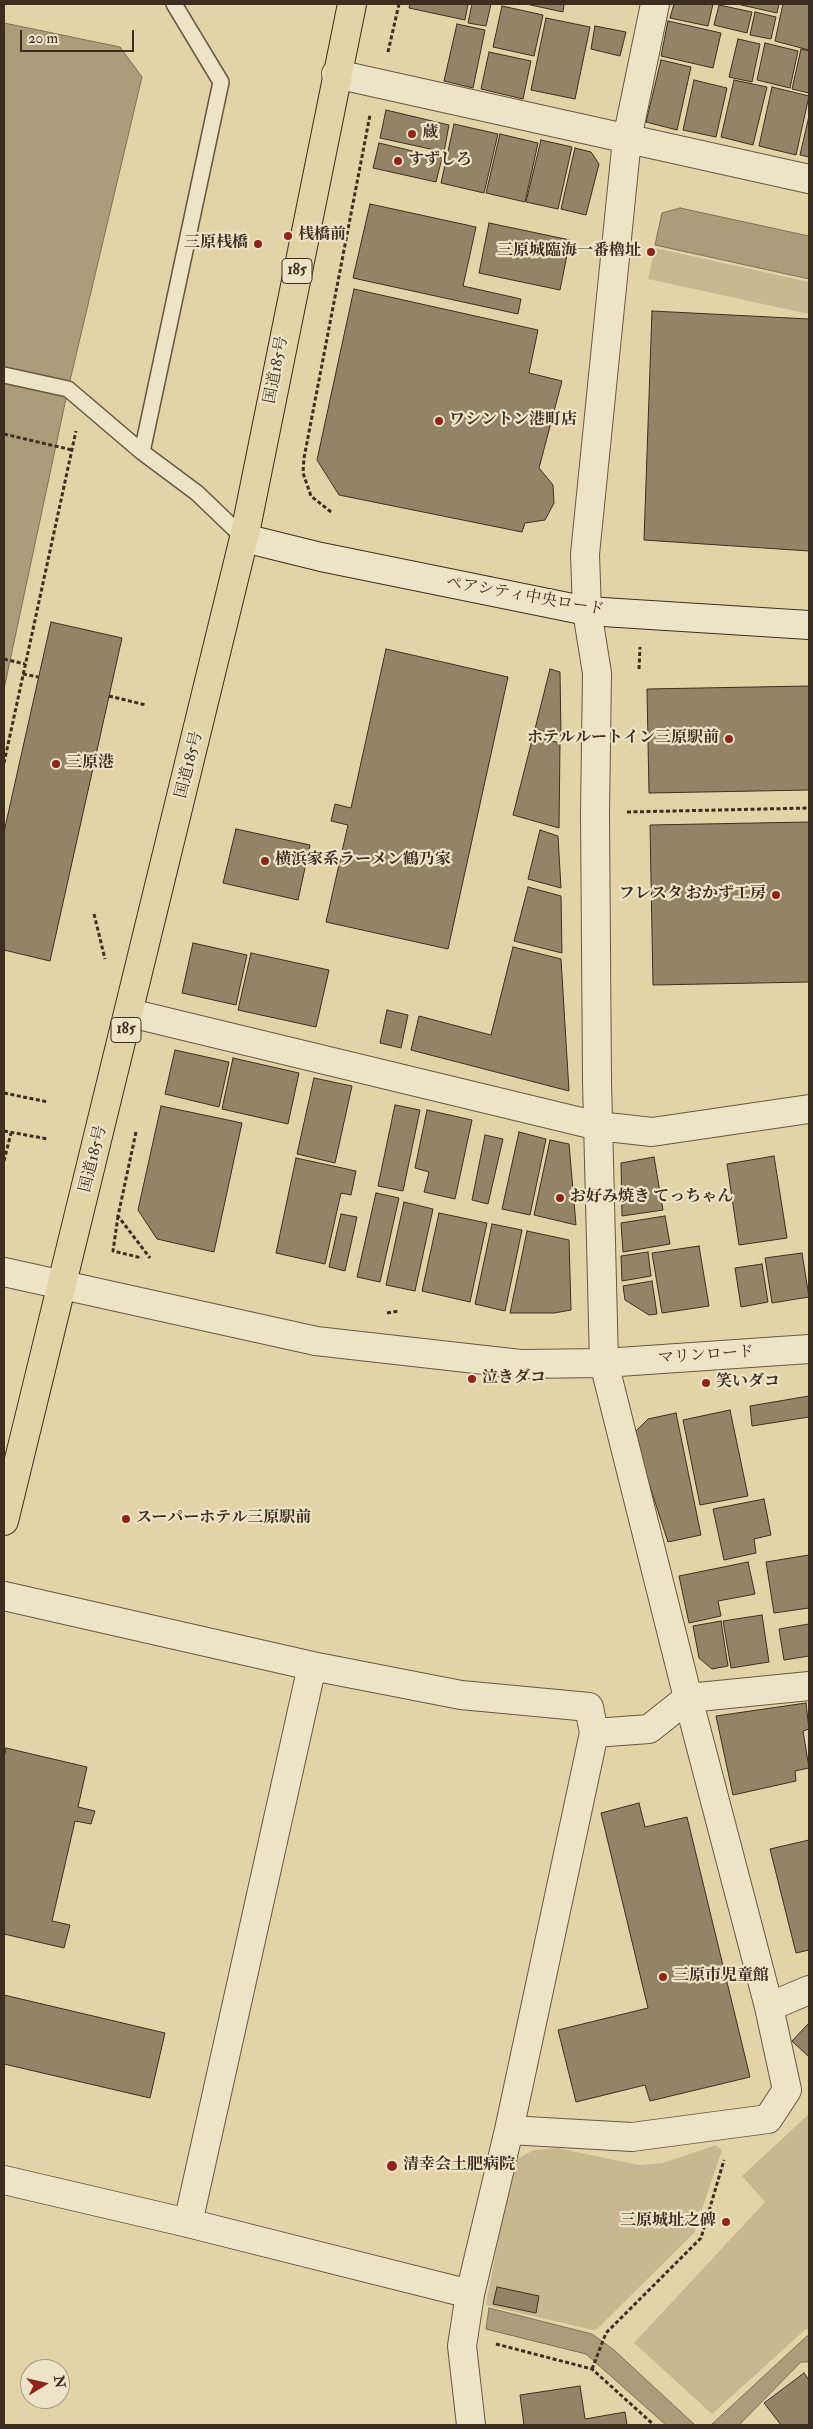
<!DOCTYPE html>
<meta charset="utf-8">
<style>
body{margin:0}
#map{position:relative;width:813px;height:2429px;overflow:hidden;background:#e3d4a8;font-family:"IM FELL Double Pica",serif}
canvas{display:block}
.frame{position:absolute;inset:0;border:5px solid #3e2e20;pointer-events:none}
.north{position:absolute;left:20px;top:2359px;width:50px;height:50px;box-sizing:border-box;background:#ede3c6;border:1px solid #a79b84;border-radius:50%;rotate:81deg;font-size:14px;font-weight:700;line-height:20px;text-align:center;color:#3e2e20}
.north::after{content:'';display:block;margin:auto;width:18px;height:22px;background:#8f2418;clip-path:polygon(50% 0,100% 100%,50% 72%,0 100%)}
.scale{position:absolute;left:20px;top:30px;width:114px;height:22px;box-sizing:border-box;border:2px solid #3e2e20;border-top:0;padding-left:6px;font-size:15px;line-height:18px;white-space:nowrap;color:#3e2e20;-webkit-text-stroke:4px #ede3c6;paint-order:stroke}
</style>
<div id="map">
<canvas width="813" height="2429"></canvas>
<div class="frame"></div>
<div class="north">N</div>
<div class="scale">20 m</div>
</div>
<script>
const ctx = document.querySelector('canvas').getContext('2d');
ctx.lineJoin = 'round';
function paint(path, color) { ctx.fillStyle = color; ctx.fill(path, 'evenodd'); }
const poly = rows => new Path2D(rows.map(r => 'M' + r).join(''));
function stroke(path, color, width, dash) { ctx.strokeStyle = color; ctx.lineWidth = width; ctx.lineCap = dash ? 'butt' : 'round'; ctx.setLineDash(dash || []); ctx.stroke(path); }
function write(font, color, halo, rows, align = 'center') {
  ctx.font = font + ' "IM FELL Double Pica","Noto Serif JP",serif'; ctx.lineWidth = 4.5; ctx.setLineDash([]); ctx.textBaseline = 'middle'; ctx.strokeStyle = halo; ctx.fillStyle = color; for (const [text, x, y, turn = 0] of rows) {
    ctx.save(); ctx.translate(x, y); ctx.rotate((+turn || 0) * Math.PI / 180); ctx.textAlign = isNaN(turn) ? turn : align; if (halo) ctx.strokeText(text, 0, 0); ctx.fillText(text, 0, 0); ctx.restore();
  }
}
paint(poly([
 [655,248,809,282,809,314,648,279],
 [809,2114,809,2331,806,2329,712,2414,634,2343,765,2202,742,2176],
 [716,2145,722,2150,694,2233,597,2329,593,2330,486,2305,510,2177,517,2159,534,2150,557,2148,639,2165,663,2163]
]), '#c7b891');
const water = poly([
 [4,23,120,47,142,77,68,389,4,689,4,23],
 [680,208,809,236,809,279,655,245,662,213,680,208],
 [489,2308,592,2334,614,2350,695,2425,666,2425,586,2354,486,2329,489,2308],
 [807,2336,809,2337,809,2362,801,2362,739,2425,711,2425,807,2336]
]);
paint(water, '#ab9c7a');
stroke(water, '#7f7056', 1);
const building = poly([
 [410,4,468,4,465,20,409,8,410,4],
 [472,4,491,4,486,26,468,23,472,4],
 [526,4,564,4,563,12,526,4],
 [674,4,713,4,708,26,670,18,674,4],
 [737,4,779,4,777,13,737,4],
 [783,4,809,4,809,50,775,41,783,4],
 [719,5,752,12,747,33,714,25,719,5],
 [502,6,543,15,534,56,493,47,502,6],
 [755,12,776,17,771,39,750,35,755,12],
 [546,18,590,27,575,99,531,90,546,18],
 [668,21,721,33,713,68,661,56,668,21],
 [457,24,485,30,473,88,444,81,457,24],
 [595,26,626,32,620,56,591,49,595,26],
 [738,39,760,44,752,82,729,77,738,39],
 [765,43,798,51,790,88,757,80,765,43],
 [801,49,809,51,809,93,792,89,801,49],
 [489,52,531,61,523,99,481,89,489,52],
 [661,60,691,67,677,130,646,122,661,60],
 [694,80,727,88,716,137,683,130,694,80],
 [734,80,767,87,753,145,721,137,734,80],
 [772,87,809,96,796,155,759,146,772,87],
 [386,110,449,125,444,152,380,138,386,110],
 [809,116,809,157,800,155,809,116],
 [454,124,498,134,484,193,441,183,454,124],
 [500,134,538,143,525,202,486,193,500,134],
 [541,140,572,147,558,209,526,202,541,140],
 [379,143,442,158,436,182,373,168,379,143],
 [575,148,591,152,599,164,586,215,561,209,575,148],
 [370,204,476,227,463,286,521,299,518,314,353,278,370,204],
 [489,223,570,240,560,290,479,273,489,223],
 [354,289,538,330,529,373,562,381,539,468,553,485,554,503,545,520,525,523,522,532,339,495,317,460,354,289],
 [652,311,809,319,809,551,644,540,652,311],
 [51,622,122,638,50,961,4,950,4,832,51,622],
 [386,649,508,677,448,949,326,922,348,825,331,821,335,804,351,808,386,649],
 [550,669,560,672,561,736,535,729,550,669],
 [809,686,809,790,649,793,647,689,809,686],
 [533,736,560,743,559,828,513,815,533,736],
 [809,822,809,982,653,985,650,825,809,822],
 [236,829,310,845,298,900,223,883,236,829],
 [540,830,558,836,561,888,528,879,540,830],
 [528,887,561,896,562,953,514,941,528,887],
 [193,943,247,955,236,1005,182,993,193,943],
 [513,947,561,959,569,1091,411,1050,419,1016,491,1035,513,947],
 [251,953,329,970,316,1027,238,1010,251,953],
 [387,1010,408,1015,401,1048,380,1043,387,1010],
 [175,1050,229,1062,219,1107,165,1094,175,1050],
 [233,1058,299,1073,288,1124,222,1109,233,1058],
 [314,1078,352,1086,335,1163,297,1154,314,1078],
 [395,1105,420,1110,403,1191,378,1186,395,1105],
 [161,1106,242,1123,214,1252,157,1239,138,1210,161,1106],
 [427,1110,472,1120,455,1199,424,1192,429,1172,415,1168,427,1110],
 [519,1132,546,1139,530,1215,502,1209,519,1132],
 [485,1135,503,1139,488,1204,472,1200,485,1135],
 [550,1140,569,1144,576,1225,534,1215,550,1140],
 [774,1156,787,1238,739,1245,727,1164,774,1156],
 [654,1157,663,1210,622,1216,621,1163,654,1157],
 [296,1158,356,1171,351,1195,341,1193,325,1264,276,1253,296,1158],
 [376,1193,399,1198,380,1282,357,1277,376,1193],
 [404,1202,433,1209,415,1291,386,1285,404,1202],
 [439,1213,487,1223,470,1302,422,1291,439,1213],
 [341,1214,357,1217,345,1271,329,1267,341,1214],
 [665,1216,670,1244,623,1252,621,1223,665,1216],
 [492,1224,522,1230,505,1311,475,1304,492,1224],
 [527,1231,569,1240,571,1310,554,1313,510,1313,527,1231],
 [699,1246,709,1306,662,1313,652,1253,699,1246],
 [648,1252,651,1276,622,1281,621,1256,648,1252],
 [802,1253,809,1297,772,1303,765,1258,802,1253],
 [762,1264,768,1302,741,1307,735,1268,762,1264],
 [652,1281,657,1314,649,1315,625,1300,623,1286,652,1281],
 [809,1396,809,1417,752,1426,750,1406,809,1396],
 [730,1410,748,1496,700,1505,683,1420,730,1410],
 [676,1413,701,1535,668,1542,633,1434,648,1419,676,1413],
 [764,1499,771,1535,754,1539,756,1553,724,1560,713,1509,764,1499],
 [809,1555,809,1608,774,1613,766,1562,809,1555],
 [748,1562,755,1594,718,1601,721,1616,689,1623,679,1576,748,1562],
 [762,1615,769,1662,731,1668,723,1621,762,1615],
 [721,1621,728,1666,712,1669,699,1658,693,1626,721,1621],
 [809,1624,809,1656,784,1660,779,1629,809,1624],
 [806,1703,809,1729,803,1731,809,1768,795,1771,796,1781,733,1795,716,1716,806,1703],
 [6,1748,87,1767,78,1807,95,1811,91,1824,75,1821,52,1921,70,1925,64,1948,4,1934,4,1758,6,1748],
 [639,1803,645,1827,687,1817,750,2077,650,2101,645,2085,576,2102,558,2030,648,2008,601,1813,639,1803],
 [809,1840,809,1950,796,1953,770,1849,809,1840],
 [4,1995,165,2033,150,2098,4,2064,4,1995],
 [809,2023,809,2057,792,2041,809,2023],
 [497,2287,539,2296,536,2313,493,2304,497,2287],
 [804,2373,809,2380,809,2425,781,2425,764,2403,804,2373],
 [580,2386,585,2419,625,2412,627,2425,524,2425,520,2395,580,2386]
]);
paint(building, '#948467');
stroke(building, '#3e2e20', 1);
const lane = poly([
 [174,4,221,82,142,452,197,493,244,538],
 [4,375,68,389,142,452]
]);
const street = poly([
 [336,74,809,179],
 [130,1013,598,1126,652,1132,809,1109],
 [4,1272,316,1341,520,1364,604,1363,809,1349],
 [4,1596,312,1666,461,1695,589,1707,594,1733],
 [769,2007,809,1990],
 [509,2130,632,2137,768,2119,787,2090,769,2007,688,1698,604,1363,597,1081,595,813,597,673,587,611,585,554,627,139,655,4],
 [4,2180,188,2223,470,2294],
 [188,2223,312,1666],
 [471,2425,462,2346,470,2294,509,2130,594,1733,649,1729,688,1698,809,1686]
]);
const secondary = poly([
 [244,538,321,557,587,611,809,625]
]);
const highway = poly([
 [4,1521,244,538,352,4]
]);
stroke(lane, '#675842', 18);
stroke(street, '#675842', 30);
stroke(secondary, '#3e2e20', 30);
stroke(highway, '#3e2e20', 30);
stroke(poly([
 [388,52,399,4],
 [4,434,72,450],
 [331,512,311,496,303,473,304,458,370,115],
 [4,659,25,664],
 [639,669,640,647],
 [23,674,38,677],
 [109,696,146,705],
 [4,763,76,431],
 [627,812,809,808],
 [94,914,105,959],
 [4,1093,48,1102],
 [4,1131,48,1139],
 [136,1132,118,1216,150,1258],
 [4,1161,11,1133],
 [118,1216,113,1251,142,1258],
 [387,1313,399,1311],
 [496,2344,592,2369,654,2425],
 [592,2369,606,2333,701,2238,724,2160]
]), '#3e2e20', 3, [4, 2.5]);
stroke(lane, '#ede3c6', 15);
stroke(street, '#ede3c6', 28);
stroke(secondary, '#ede3c6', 28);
stroke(highway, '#e3d4a8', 28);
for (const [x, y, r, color] of [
 [412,134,5,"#8f2418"],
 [398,161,5,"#8f2418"],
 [288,236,5,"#8f2418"],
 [258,244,5,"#8f2418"],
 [651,252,5,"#8f2418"],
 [439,421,5,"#8f2418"],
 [729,739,5,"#8f2418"],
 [56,764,5,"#8f2418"],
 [265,861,5,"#8f2418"],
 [776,895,5,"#8f2418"],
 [560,1198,5,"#8f2418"],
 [472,1379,5,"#8f2418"],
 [706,1383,5,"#8f2418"],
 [126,1519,5,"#8f2418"],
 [663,1977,5,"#8f2418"],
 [392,2166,6,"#8f2418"],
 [726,2222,5,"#8f2418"]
]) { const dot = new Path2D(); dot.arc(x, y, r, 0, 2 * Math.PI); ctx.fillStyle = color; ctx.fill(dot); stroke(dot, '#ede3c6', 2); }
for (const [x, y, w] of [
 [297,271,30],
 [126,1030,30]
]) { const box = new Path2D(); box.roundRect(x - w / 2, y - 12.5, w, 25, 4); ctx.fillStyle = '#ede3c6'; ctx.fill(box); stroke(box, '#3e2e20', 1); }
write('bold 15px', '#3e2e20', null, [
 ["185",297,271],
 ["185",126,1030]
]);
write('bold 16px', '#3e2e20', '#ede3c6', [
 ["蔵",422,134],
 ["すずしろ",408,161],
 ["桟橋前",298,236],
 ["三原桟橋",248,244,"right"],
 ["三原城臨海一番櫓址",641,252,"right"],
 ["ワシントン港町店",449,421],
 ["ホテルルートイン三原駅前",719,739,"right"],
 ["三原港",66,764],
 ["横浜家系ラーメン鶴乃家",275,861],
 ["フレスタ おかず工房",766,895,"right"],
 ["お好み焼き てっちゃん",570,1198],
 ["泣きダコ",482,1379],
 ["笑いダコ",716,1383],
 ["スーパーホテル三原駅前",136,1519],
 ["三原市児童館",673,1977],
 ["清幸会土肥病院",403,2166],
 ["三原城址之碑",716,2222,"right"]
], 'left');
write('16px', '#3e2e20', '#ede3c6', [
 ["国道185号",277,370,-79],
 ["ペアシティ中央ロード",525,597,10],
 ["国道185号",190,765,-76],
 ["国道185号",94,1159,-76],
 ["マリンロード",706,1356,-4]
]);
</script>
